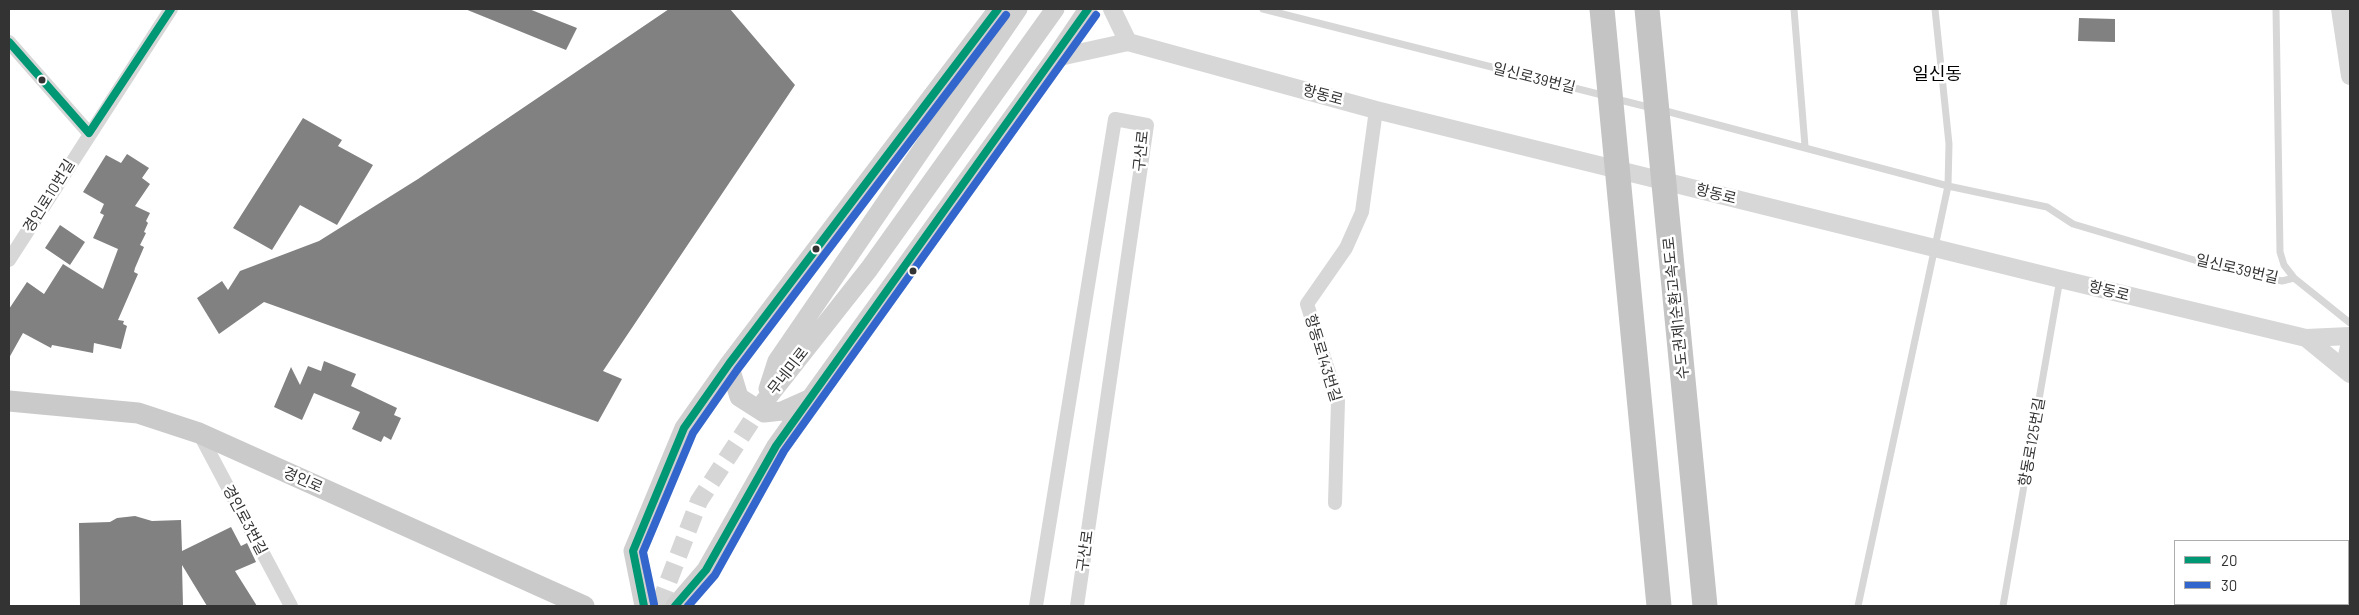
<!DOCTYPE html>
<meta charset="utf-8">
<style>
body{margin:0}
#map{position:relative;width:2359px;height:615px;overflow:hidden;background:#fff;font-family:Barlow,sans-serif}
canvas{display:block}
.frame{position:absolute;inset:0;border:10px solid #333;pointer-events:none}
.legend{position:absolute;left:2174px;top:540px;width:175px;height:65px;box-sizing:border-box;background:#fff;border:1px solid #adadad;margin:0;padding:6px 9px;list-style:none;font-size:15px;color:#333}
.legend li{display:flex;align-items:center;gap:10px;height:25px}
.legend b{width:25px;border:1px solid #adadad}
</style>
<div id="map">
<canvas width="2359" height="615"></canvas>
<div class="frame"></div>
<ul class="legend">
<li><b style="height:6px;background:#009775"></b>20</li>
<li><b style="height:6px;background:#36c"></b>30</li>
</ul>
</div>
<script>
const ctx = document.querySelector('canvas').getContext('2d');
ctx.lineJoin = 'round';
function paint(path, color) { ctx.fillStyle = color; ctx.fill(path, 'evenodd'); }
const poly = rows => new Path2D(rows.map(r => 'M' + r).join(''));
function stroke(path, color, width, dash) { ctx.strokeStyle = color; ctx.lineWidth = width; ctx.lineCap = dash ? 'butt' : 'round'; ctx.setLineDash(dash || []); ctx.stroke(path); }
function write(font, color, halo, rows, align = 'center') {
  ctx.font = font + ' Barlow,"Noto Sans KR",sans-serif'; ctx.lineWidth = 5; ctx.setLineDash([]); ctx.textBaseline = 'middle'; ctx.strokeStyle = halo; ctx.fillStyle = color; for (const [text, x, y, turn = 0] of rows) {
    ctx.save(); ctx.translate(x, y); ctx.rotate((+turn || 0) * Math.PI / 180); ctx.textAlign = isNaN(turn) ? turn : align; if (halo) ctx.strokeText(text, 0, 0); ctx.fillText(text, 0, 0); ctx.restore();
  }
}
paint(poly([
 [465,9,529,9,577,28,566,50],
 [669,9,730,9,795,85,603,371,622,379,598,422,264,302,219,334,197,298,222,281,228,290,240,271,319,241,418,179],
 [2079,18,2115,19,2115,42,2078,41],
 [303,118,342,140,338,146,373,165,337,225,300,205,272,250,233,228],
 [127,154,149,168,142,178,150,184,135,206,150,213,146,221,148,223,144,232,146,233,140,245,144,247,135,268,134,272,138,274,118,320,124,321,123,324,127,326,121,349,94,343,93,353,52,345,51,348,23,333,9,358,9,309,27,282,44,294,63,264,103,289,118,249,93,238,104,215,100,213,104,204,83,192,106,155,121,163],
 [60,225,85,242,70,265,45,248],
 [324,361,356,374,351,386,397,408,394,415,401,418,391,440,384,436,381,442,352,429,360,412,314,393,302,420,274,407,291,367,300,385,308,366,321,371],
 [135,516,152,521,181,520,182,551,231,527,241,546,247,543,256,562,235,571,257,606,207,606,182,565,183,606,80,606,79,523,110,522,117,518]
]), '#818181');
stroke(poly([
 [659,606,699,501,764,402]
]), '#d6d6d6', 18, [18, 9]);
stroke(poly([
 [1263,9,1606,96],
 [1794,9,1805,146],
 [2276,9,2280,252,2284,265,2294,278,2350,323],
 [1616,99,1652,108],
 [1662,110,1948,186,2047,207,2073,224,2221,268,2282,281,2294,278],
 [1858,606,1948,186,1949,144,1935,9],
 [2003,606,2060,279]
]), '#d7d7d7', 7);
stroke(poly([
 [9,42,89,133],
 [9,260,171,9],
 [199,433,291,606],
 [1335,503,1338,401,1307,304,1346,248,1362,212,1376,110],
 [1036,606,1115,119,1147,125,1077,606]
]), '#d7d7d7', 14);
stroke(poly([
 [1112,9,1128,42],
 [2340,9,2350,76],
 [1055,58,1128,42,1376,110,2060,279,2306,338,2350,336],
 [2306,338,2350,374],
 [2350,342,2347,356,2350,370]
]), '#d7d7d7', 18);
stroke(poly([
 [729,364,739,397,764,413,782,411,809,399],
 [768,389,777,361,1018,9],
 [764,402,869,269,1055,9],
 [644,606,633,551,684,428,729,364,998,9],
 [675,606,706,570,776,446,1055,58,1088,9]
]), '#d0d0d0', 19);
stroke(poly([
 [9,401,138,413,199,433,584,606]
]), '#cacaca', 21);
stroke(poly([
 [1602,9,1659,606],
 [1647,9,1705,606]
]), '#c4c4c4', 25);
stroke(poly([
 [9,42,89,133],
 [89,133,171,9],
 [644,606,633,551,684,428,729,364,998,9],
 [675,606,706,570,776,446,1088,9]
]), '#009775', 8);
stroke(poly([
 [654,604,643,552,693,433,737,370,1006,15],
 [688,606,715,575,784,451,1096,15]
]), '#36c', 8);
for (const [x, y, r, color] of [
 [42,80,4.5,"#333"],
 [816,249,4.5,"#333"],
 [913,271,4.5,"#333"]
]) { const dot = new Path2D(); dot.arc(x, y, r, 0, 2 * Math.PI); ctx.fillStyle = color; ctx.fill(dot); stroke(dot, '#fff', 2); }
write('15px', '#333', '#fff', [
 ["일신로39번길",1534,78,14],
 ["항동로",1323,95,15],
 ["구산로",1141,151,-84],
 ["항동로",1716,194,14],
 ["경인로10번길",49,196,-58],
 ["일신로39번길",2237,269,13],
 ["항동로",2109,291,14],
 ["수도권제1순환고속도로",1676,308,-96],
 ["항동로143번길",1323,358,73],
 ["무네미로",788,371,-52],
 ["항동로125번길",2032,442,-80],
 ["경인로",303,480,24],
 ["경인로3번길",245,520,62],
 ["구산로",1085,551,-82]
]);
write('18px', '#000', '#fff', [
 ["일신동",1937,74]
]);
</script>
